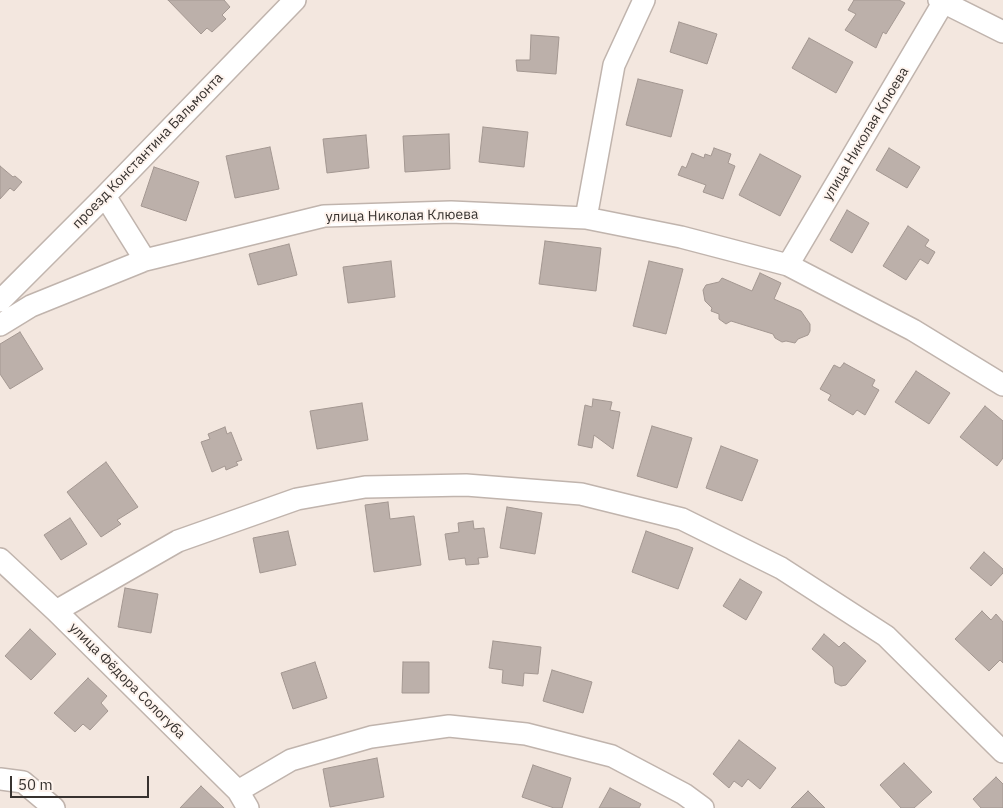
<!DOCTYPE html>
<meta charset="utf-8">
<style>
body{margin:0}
#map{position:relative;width:1003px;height:808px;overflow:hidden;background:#f3e7df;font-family:"IBM Plex Sans",sans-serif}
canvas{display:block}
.scale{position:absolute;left:10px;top:776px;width:139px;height:22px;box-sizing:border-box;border:2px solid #37322f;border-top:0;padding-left:6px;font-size:15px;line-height:18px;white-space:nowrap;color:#37322f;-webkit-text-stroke:4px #fef4ee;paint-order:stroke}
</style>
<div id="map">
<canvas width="1003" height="808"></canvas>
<div class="scale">50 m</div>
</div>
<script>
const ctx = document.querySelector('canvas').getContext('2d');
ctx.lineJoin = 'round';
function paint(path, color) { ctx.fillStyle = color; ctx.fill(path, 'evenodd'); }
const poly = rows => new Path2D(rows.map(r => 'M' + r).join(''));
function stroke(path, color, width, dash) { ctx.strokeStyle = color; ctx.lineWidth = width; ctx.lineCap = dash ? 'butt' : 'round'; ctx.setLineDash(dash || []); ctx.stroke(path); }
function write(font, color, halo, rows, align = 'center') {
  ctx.font = font + ' "IBM Plex Sans",sans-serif'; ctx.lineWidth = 4; ctx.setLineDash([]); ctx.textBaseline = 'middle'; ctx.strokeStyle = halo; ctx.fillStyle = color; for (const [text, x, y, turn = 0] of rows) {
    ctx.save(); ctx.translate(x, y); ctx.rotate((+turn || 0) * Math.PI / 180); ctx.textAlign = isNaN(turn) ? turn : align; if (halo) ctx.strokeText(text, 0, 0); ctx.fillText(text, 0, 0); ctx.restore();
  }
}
const building = poly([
 [168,0,224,0,230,7,222,15,226,19,212,32,207,28,201,34,168,0],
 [854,0,899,0,905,3,886,34,883,32,876,48,845,30,856,14,848,10,854,0],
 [679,22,717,34,707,64,670,52,679,22],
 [531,35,559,37,556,74,517,71,516,60,530,60,531,35],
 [809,38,853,62,836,93,792,68,809,38],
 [638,79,683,90,671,137,626,125,638,79],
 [483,127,528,132,524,167,479,162,483,127],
 [449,134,450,169,405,172,403,136,449,134],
 [366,135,369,168,327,173,323,139,366,135],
 [270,147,279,189,235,198,226,156,270,147],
 [714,148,731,154,728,163,735,166,723,199,703,192,706,185,678,175,682,166,686,168,692,153,704,158,705,154,711,156,714,148],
 [889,148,920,167,907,188,876,170,889,148],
 [760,154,801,176,780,216,739,195,760,154],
 [0,166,13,177,15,176,22,182,14,191,10,188,0,199,0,166],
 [154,167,199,182,186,221,141,206,154,167],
 [847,210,869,223,852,253,830,240,847,210],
 [908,226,929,240,925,246,935,252,928,264,920,259,906,280,883,266,908,226],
 [545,241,601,248,596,291,539,284,545,241],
 [289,244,297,275,258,285,249,254,289,244],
 [391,261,395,297,348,303,343,267,391,261],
 [649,261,683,269,666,334,633,326,649,261],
 [760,273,781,283,774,299,801,311,810,324,810,331,808,335,798,339,795,343,786,341,782,342,775,338,773,334,731,321,726,324,719,319,719,314,711,311,712,308,705,301,703,290,706,285,719,282,722,278,752,291,760,273],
 [20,332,43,369,10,389,0,374,0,344,20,332],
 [844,363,875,380,872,386,879,390,865,415,857,410,853,415,828,400,831,395,820,389,834,365,840,368,844,363],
 [916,371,950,393,929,424,895,402,916,371],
 [593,399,612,402,610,410,620,412,613,449,594,435,592,448,578,445,585,405,592,407,593,399],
 [362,403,368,440,317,449,310,411,362,403],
 [985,406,1003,421,1003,458,997,466,960,437,985,406],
 [652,426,692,438,677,488,637,476,652,426],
 [225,427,227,434,231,432,242,460,236,462,238,465,226,470,225,466,212,472,201,442,210,439,208,434,225,427],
 [721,446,758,460,742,501,706,488,721,446],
 [106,462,138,507,117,520,121,524,101,537,67,492,106,462],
 [388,502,390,519,414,516,421,565,374,572,365,505,388,502],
 [507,507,542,513,535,554,500,548,507,507],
 [70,518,87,544,61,560,44,535,70,518],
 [473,521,474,529,484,528,488,557,478,558,479,564,466,565,465,558,449,560,445,534,459,532,458,523,473,521],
 [288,531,296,565,260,573,253,538,288,531],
 [646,531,693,548,678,589,632,572,646,531],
 [984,552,1003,569,1003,573,991,586,970,568,984,552],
 [740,579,762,592,746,620,723,606,740,579],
 [125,588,158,594,151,633,118,627,125,588],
 [982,611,991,620,996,614,1003,622,1003,663,1000,660,989,671,955,639,982,611],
 [30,629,56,654,31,680,5,656,30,629],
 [824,634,839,647,844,642,866,661,846,685,841,686,835,683,833,667,812,649,824,634],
 [493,641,541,647,538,674,524,673,523,686,502,683,503,670,489,668,493,641],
 [315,662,327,698,293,709,281,673,315,662],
 [403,662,429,662,429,693,402,693,403,662],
 [552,670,592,682,583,713,543,701,552,670],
 [88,678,107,696,101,703,108,711,90,730,83,724,75,732,54,713,88,678],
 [739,740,776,768,760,789,748,779,742,787,734,781,729,788,713,774,739,740],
 [377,758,384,797,330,807,323,769,377,758],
 [904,763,932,792,914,808,901,808,880,785,904,763],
 [533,765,571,778,562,808,554,808,522,797,533,765],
 [996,777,1003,784,1003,808,981,808,973,799,996,777],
 [201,786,224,808,180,808,201,786],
 [610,788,641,804,639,808,599,808,610,788],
 [808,791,825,808,791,808,808,791]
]);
paint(building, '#bcb0aa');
stroke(building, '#a39791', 1);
const minor = poly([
 [939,0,1003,32],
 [105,196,145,260],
 [586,218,614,65,644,0],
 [788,265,943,3],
 [0,301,105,196,295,0],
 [0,325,31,306,145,260,324,216,451,212,586,218,681,237,788,265,913,330,1003,385],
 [0,559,56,611,238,791,248,808],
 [56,611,178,541,297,499,365,487,466,485,581,494,682,519,781,568,886,636,1003,752],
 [0,779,23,782,54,808],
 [238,791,291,760,371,737,449,726,526,734,612,756,684,794,703,808]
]);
stroke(minor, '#c0b4ad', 24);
stroke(minor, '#fff', 21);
write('14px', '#37322f', '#fef4ee', [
 ["улица Николая Клюева",866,134,-59],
 ["проезд Константина Бальмонта",148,151,-46],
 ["улица Николая Клюева",402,216,-1],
 ["улица Фёдора Сологуба",127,681,45]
]);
</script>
